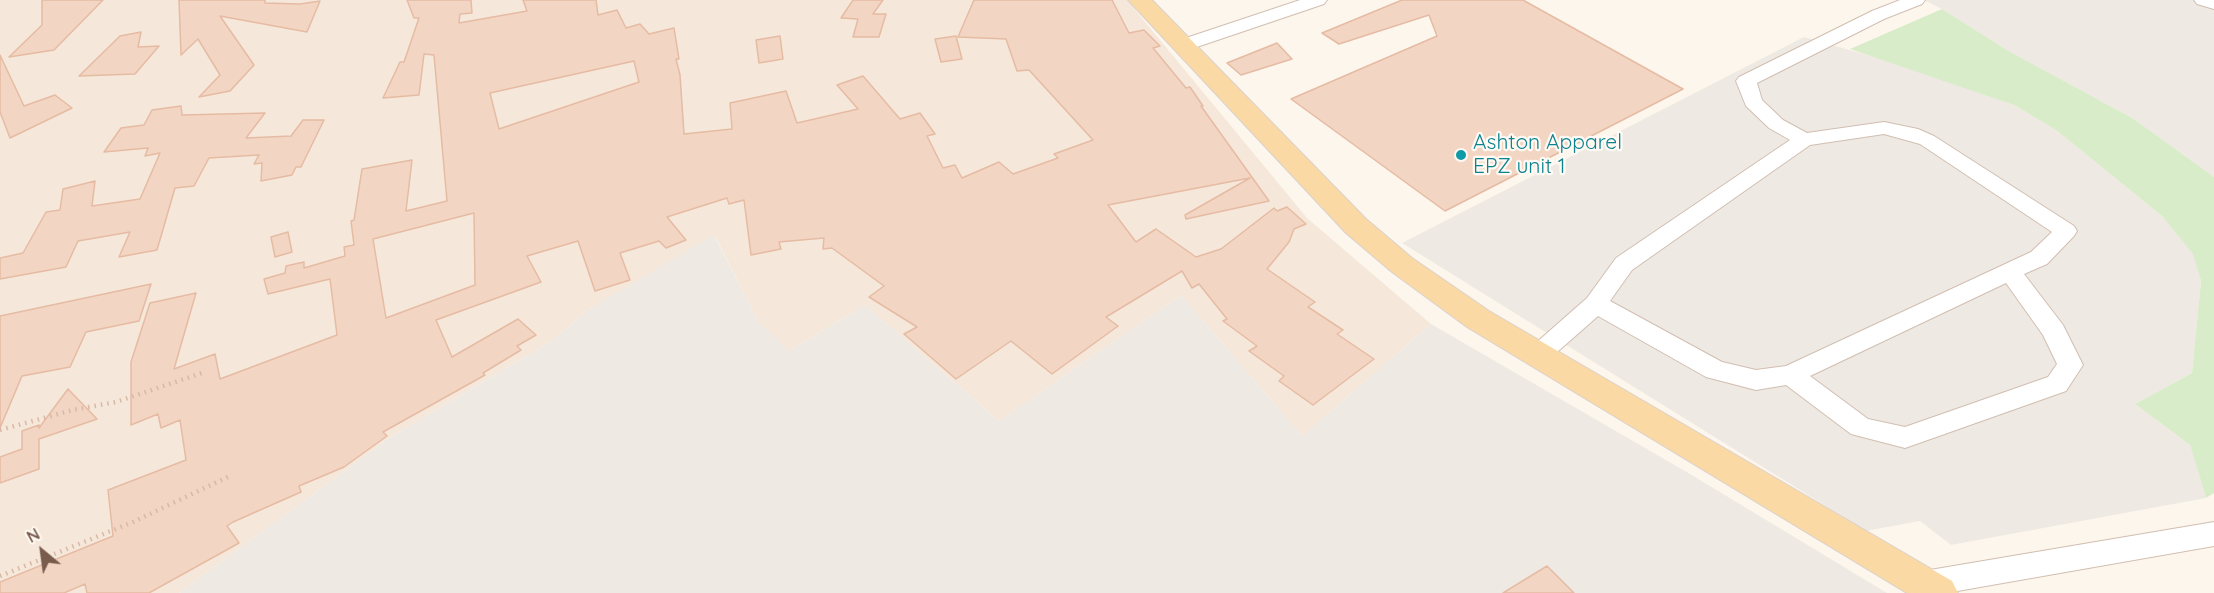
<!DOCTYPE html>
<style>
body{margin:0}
#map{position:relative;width:2214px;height:593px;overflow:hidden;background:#fdf6ec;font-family:Quicksand,sans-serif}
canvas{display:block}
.north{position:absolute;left:12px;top:521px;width:60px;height:60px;-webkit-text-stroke:4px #fffaf3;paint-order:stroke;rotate:331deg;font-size:16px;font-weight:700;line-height:24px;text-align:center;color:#7a5c4d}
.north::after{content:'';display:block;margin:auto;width:21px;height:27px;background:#7a5c4d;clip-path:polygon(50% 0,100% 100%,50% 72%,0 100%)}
</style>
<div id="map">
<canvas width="2214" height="593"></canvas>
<div class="north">N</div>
</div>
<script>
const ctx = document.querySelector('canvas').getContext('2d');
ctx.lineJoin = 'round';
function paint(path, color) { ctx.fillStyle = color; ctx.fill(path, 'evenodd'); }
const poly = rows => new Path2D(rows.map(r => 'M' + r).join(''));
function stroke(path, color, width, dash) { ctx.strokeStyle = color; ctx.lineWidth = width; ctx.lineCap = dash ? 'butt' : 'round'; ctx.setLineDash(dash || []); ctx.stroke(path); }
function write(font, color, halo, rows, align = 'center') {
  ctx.font = font + ' Quicksand,sans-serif'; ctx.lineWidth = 4.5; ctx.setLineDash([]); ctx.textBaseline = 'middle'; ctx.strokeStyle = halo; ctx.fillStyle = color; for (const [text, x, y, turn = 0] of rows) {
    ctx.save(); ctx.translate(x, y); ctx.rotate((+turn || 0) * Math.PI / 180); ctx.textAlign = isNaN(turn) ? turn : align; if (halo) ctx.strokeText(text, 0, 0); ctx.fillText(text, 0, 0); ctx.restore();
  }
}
paint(poly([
 [0,0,1127,0,1307,218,1431,324,1302,436,1181,295,999,421,865,305,789,351,758,321,715,236,591,308,550,342,392,436,179,593,0,593]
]), '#f5e8da');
paint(poly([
 [1924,0,2214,0,2214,177,2134,119,2007,50,1942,9],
 [1804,37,1909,67,2014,105,2056,130,2162,216,2194,254,2201,281,2192,373,2135,404,2190,445,2206,498,1951,545,1920,521,1866,531,1402,243],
 [714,235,758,321,789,351,865,305,999,421,1181,295,1302,436,1431,324,1690,474,1887,593,179,593,392,436,550,342,591,308]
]), '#efe9e4');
paint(poly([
 [1942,9,2007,50,2134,119,2214,177,2214,493,2206,498,2190,445,2135,404,2192,373,2201,281,2193,254,2162,216,2056,130,2014,105,1850,49]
]), '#d8ecc9');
const building = poly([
 [42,0,103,0,54,50,9,57,42,25,42,0],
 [179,0,265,0,265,3,300,4,320,1,307,32,220,16,254,65,230,91,199,97,220,75,198,39,181,55,179,0],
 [407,0,471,0,472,13,460,14,459,23,527,11,523,0,596,0,598,15,617,10,626,28,640,24,649,34,674,28,679,59,676,59,680,75,684,134,732,129,730,103,786,91,797,123,858,109,837,85,863,76,900,119,920,113,935,134,927,136,943,168,955,165,962,178,999,162,1013,174,1058,158,1054,154,1093,140,1029,70,1017,71,1006,39,958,37,974,0,1112,0,1129,33,1144,30,1160,46,1153,48,1186,88,1190,87,1203,106,1201,106,1269,201,1186,219,1185,215,1250,178,1108,205,1136,242,1156,229,1196,257,1221,249,1274,208,1277,211,1287,207,1306,224,1294,229,1289,242,1267,269,1315,302,1308,307,1343,330,1337,334,1374,359,1313,405,1279,381,1284,376,1249,351,1257,346,1223,321,1227,319,1199,284,1192,288,1182,271,1106,317,1118,326,1052,374,1011,341,956,379,904,334,917,327,869,297,884,286,832,248,823,249,824,238,779,242,781,249,751,255,744,200,729,204,727,198,667,217,686,240,666,248,659,241,620,253,630,280,595,291,578,241,527,256,541,282,436,320,452,357,518,319,536,335,517,346,521,350,483,373,485,375,383,432,387,436,344,467,299,486,301,492,233,522,227,526,239,543,149,593,87,593,85,584,64,593,0,593,0,582,113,536,108,490,186,460,180,420,161,428,158,414,131,425,131,362,150,303,196,293,174,369,215,354,220,379,337,335,330,279,268,294,264,279,285,273,286,266,304,262,304,268,345,256,344,247,354,245,351,221,354,220,362,169,412,160,406,211,447,201,434,55,424,54,419,95,383,98,400,62,404,62,419,18,414,18,407,0],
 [634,61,639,82,499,129,490,93,634,61],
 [474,213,475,285,386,318,373,239,474,213],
 [853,0,883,0,873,14,886,14,879,37,853,37,858,19,841,18,853,0],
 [1402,0,1523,0,1683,89,1445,211,1291,99,1437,36,1429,15,1339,44,1322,33,1402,0],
 [141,32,138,47,159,46,135,74,79,76,120,36,141,32],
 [780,36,783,59,759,63,756,40,780,36],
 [956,36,962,59,941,62,935,39,956,36],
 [1277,43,1292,59,1241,75,1227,63,1277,43],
 [0,55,24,106,55,95,72,108,10,138,0,112,0,55],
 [181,106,182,115,265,113,246,138,291,136,303,120,324,120,301,167,296,167,292,175,261,181,262,163,254,164,259,155,209,158,194,186,175,188,157,250,119,257,130,232,78,241,66,267,0,279,0,258,23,253,46,212,60,210,63,189,95,181,92,206,140,199,160,153,145,156,148,148,104,152,121,128,144,125,152,110,181,106],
 [288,232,292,252,275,257,271,237,288,232],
 [151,284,139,321,86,332,70,367,22,376,0,428,0,316,151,284],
 [68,389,97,419,39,439,39,469,0,483,0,457,22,449,22,431,39,425,39,428,68,389],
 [1547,566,1574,593,1503,593,1547,566]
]);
paint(building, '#f3d5c3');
stroke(building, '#e6bba3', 1.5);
const minor = poly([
 [1300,0,1327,0,1324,4,1188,50,1181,52,1172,46,1174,42,1300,0],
 [1900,0,1925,0,1922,4,1884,19,1757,83,1762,100,1783,120,1807,133,1884,122,1918,129,1934,136,2074,226,2077,231,2074,236,2047,264,2024,274,2063,325,2083,365,2066,391,1905,448,1851,434,1786,385,1756,390,1706,377,1598,316,1547,361,1538,364,1529,361,1525,355,1529,349,1587,298,1616,258,1790,140,1769,128,1746,106,1736,81,1739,77,1872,11,1900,0],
 [1884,134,1920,144,2052,232,2031,252,1786,366,1756,370,1722,362,1610,301,1632,270,1810,145,1884,134],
 [2006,283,2043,335,2057,364,2048,377,1905,427,1868,419,1810,376,2006,283],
 [2194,0,2214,0,2214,9,2197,4,2194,0],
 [2214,522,2214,546,1946,593,1913,593,1909,584,1913,575,1924,571,2214,522]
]);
const major = poly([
 [1128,0,1152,0,1366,219,1412,258,1489,311,1952,581,1958,593,1907,593,1467,327,1392,272,1346,233,1128,0]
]);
stroke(minor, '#d1beb0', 2);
stroke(major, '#dad1cd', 2);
stroke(poly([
 [0,430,73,410,116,402,202,373],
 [0,576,133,522,232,475]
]), '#d9b8a5', 4.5, [1.5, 5]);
paint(minor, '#fff');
paint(major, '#fbd9a5');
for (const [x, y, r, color] of [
 [1461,155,6,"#0f9aa8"]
]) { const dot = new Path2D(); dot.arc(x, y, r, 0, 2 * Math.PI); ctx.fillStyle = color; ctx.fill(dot); stroke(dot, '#fffaf3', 2); }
write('21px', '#0d838f', '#fffaf3', [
 ["Ashton Apparel",1473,143],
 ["EPZ unit 1",1473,167]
], 'left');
</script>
